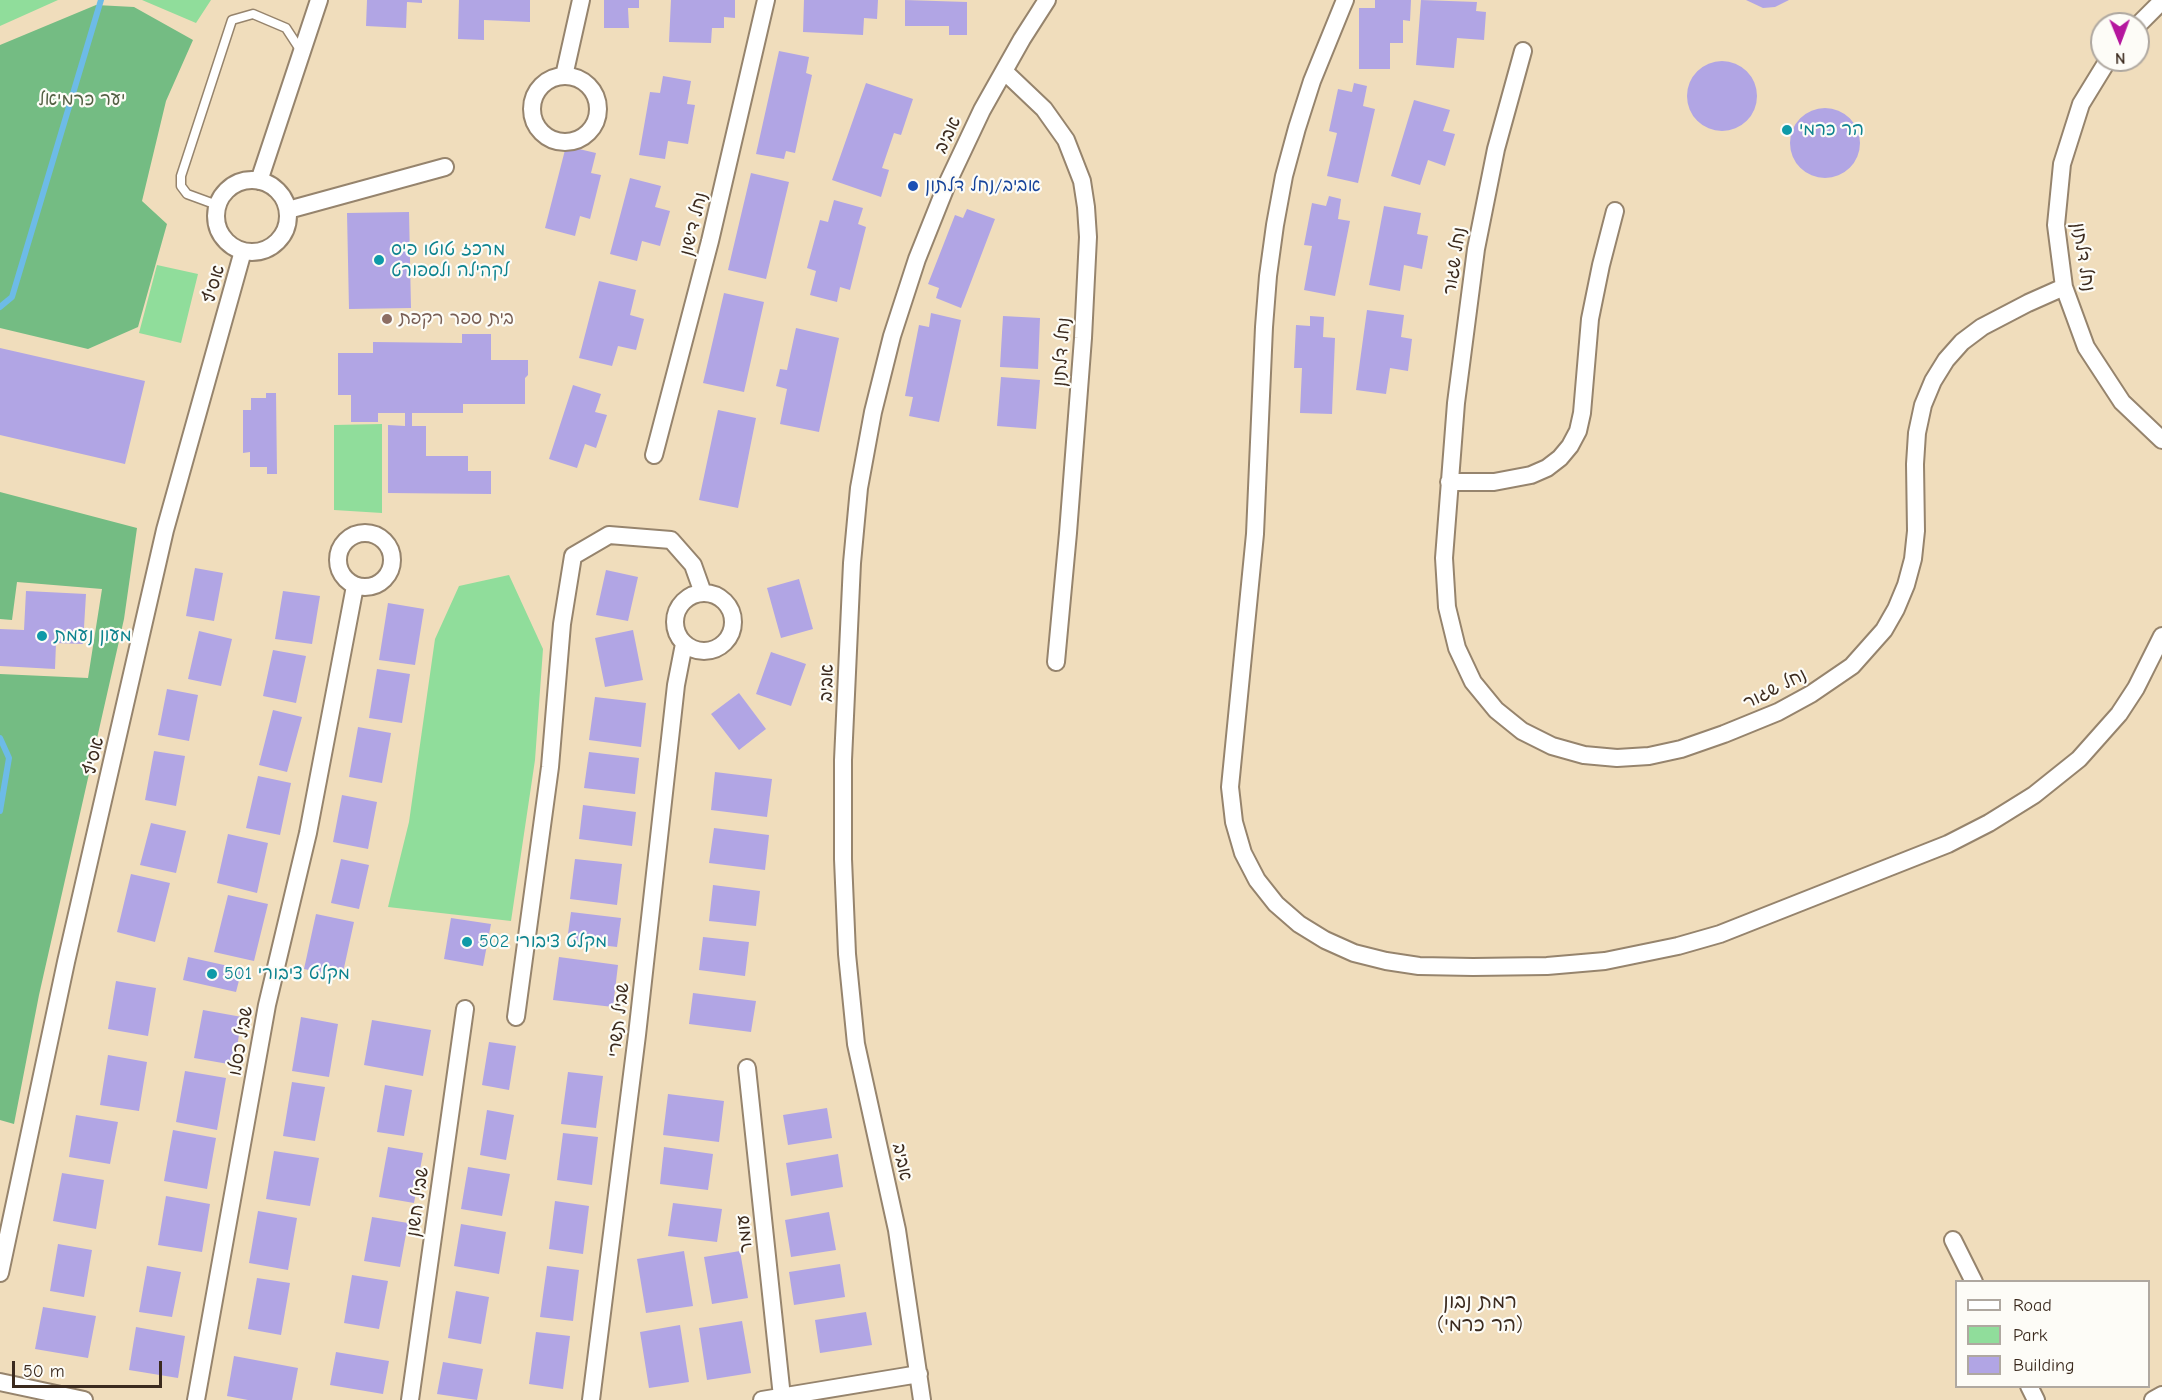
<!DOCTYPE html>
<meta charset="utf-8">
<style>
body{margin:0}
#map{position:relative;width:2162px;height:1400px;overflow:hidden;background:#f0ddbc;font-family:"Comic Neue",sans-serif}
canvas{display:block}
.legend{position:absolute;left:1955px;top:1280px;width:195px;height:108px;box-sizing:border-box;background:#fdfcf7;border:2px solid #afa8a0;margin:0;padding:8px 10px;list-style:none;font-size:18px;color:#3b2a1e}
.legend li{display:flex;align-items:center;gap:12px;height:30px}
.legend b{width:30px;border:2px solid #afa8a0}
.north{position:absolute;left:2090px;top:12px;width:60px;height:60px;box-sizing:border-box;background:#fdfcf7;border:2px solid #afa8a0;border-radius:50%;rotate:179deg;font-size:16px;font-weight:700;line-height:24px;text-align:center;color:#3b2a1e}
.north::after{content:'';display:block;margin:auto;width:21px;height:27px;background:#b5179e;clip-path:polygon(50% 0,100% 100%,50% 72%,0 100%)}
.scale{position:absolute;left:12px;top:1361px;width:150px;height:27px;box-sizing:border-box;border:3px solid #3b2a1e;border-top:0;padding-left:8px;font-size:18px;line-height:21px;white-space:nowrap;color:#3b2a1e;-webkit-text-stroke:4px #fdfcf7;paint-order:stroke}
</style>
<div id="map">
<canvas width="2162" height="1400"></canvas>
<ul class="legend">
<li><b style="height:8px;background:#fff"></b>Road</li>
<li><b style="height:16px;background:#90dd9b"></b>Park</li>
<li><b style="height:16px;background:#b1a5e4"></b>Building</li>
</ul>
<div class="north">N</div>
<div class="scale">50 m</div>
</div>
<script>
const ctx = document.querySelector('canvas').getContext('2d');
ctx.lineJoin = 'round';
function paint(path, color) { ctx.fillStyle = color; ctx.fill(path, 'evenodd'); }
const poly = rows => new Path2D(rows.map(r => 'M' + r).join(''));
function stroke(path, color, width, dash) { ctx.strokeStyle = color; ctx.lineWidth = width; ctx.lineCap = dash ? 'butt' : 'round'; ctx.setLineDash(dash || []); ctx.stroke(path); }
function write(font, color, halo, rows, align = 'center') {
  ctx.font = font + ' "Comic Neue","Playpen Sans Hebrew",sans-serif'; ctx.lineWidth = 4.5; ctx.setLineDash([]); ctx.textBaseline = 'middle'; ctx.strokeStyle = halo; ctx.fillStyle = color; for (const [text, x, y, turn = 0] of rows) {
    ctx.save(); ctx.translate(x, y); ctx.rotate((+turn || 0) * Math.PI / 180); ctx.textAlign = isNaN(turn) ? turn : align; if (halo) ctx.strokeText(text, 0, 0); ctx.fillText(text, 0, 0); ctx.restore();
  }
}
paint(poly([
 [0,0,58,0,0,26],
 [142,0,211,0,196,23],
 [157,265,198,274,181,343,139,333],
 [382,424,382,513,334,510,334,425],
 [509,575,543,649,535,760,511,921,388,907,409,822,435,639,459,586]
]), '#90dd9b');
paint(poly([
 [96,5,134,7,193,40,166,101,142,201,167,224,138,327,88,349,0,328,0,45],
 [0,492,137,528,124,619,39,995,14,1124,0,1120,0,674,88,678,102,589,17,582,12,620,0,619]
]), '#74bc83');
stroke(poly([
 [0,307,12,297,101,0],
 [0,738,9,758,0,811]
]), '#6dbbe7', 6);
paint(poly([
 [367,0,422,0,422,3,407,2,406,28,366,26],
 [459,0,530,0,530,22,484,20,484,40,458,39],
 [604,0,639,0,639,8,628,8,629,28,604,28],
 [671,0,735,0,735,18,724,17,724,28,712,28,711,43,669,42],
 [804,0,878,0,877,19,864,18,863,35,803,32],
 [905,0,967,2,967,35,949,35,949,26,905,26],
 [1375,0,1411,0,1410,21,1403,20,1403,43,1390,43,1390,69,1359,69,1359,8,1375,8],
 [1421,0,1477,2,1476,11,1486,12,1484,40,1457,38,1454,68,1416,65],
 [1746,0,1789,0,1775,7,1763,8],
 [779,51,809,57,806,73,812,75,795,153,786,151,784,159,756,154],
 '1687 96a35 35 0 1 1 70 0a35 35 0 1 1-70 0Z',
 [663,76,691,81,687,104,695,105,688,144,668,141,665,159,639,155,650,92,660,93],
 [866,83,913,99,901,135,894,133,882,168,889,170,881,197,832,180],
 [1354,83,1367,86,1363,106,1375,109,1358,183,1327,176,1337,133,1329,131,1338,89,1352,92],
 [1414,100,1450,110,1443,131,1455,134,1445,166,1428,160,1420,185,1391,176],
 '1790 143a35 35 0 1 1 70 0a35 35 0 1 1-70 0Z',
 [566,146,596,153,591,173,601,175,590,219,580,216,575,236,545,228],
 [751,173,789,182,766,279,728,270],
 [630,178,661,186,655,207,670,211,660,246,642,241,637,261,610,254],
 [1329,196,1341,199,1338,219,1350,221,1335,296,1304,290,1312,246,1304,245,1312,203,1326,206],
 [834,200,863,208,858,224,866,227,850,290,840,287,837,302,810,295,816,271,807,268,820,220,828,222],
 [1384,206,1421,213,1417,234,1428,236,1422,269,1404,265,1400,291,1369,285],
 [967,209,995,219,961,308,936,298,939,288,928,284,955,215,963,218],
 [409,212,411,308,349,309,347,213],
 [599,281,636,290,630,315,644,319,636,350,618,346,612,366,579,358],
 [724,293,764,302,744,392,703,383],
 [1367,310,1404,315,1401,337,1412,339,1408,371,1390,368,1386,394,1356,390],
 [931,313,961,320,939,422,909,416,913,397,905,396,919,325,929,327],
 [1003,316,1040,318,1038,369,1000,367],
 [1310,316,1324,317,1323,337,1335,338,1332,414,1300,413,1302,368,1294,368,1296,325,1310,326],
 [796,328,839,338,819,432,780,424,787,389,776,386,780,369,787,370],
 [462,334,491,334,491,360,528,360,528,375,525,378,525,404,463,404,463,413,412,413,412,426,426,426,426,456,468,456,468,471,491,471,491,494,388,493,388,425,405,426,405,413,378,413,378,422,351,422,351,395,338,395,338,353,373,353,373,342,462,343],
 [0,348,145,381,125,464,0,435],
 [1001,377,1040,380,1036,429,997,426],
 [573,385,601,394,595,412,607,415,596,448,585,444,577,468,549,459],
 [266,393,276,393,277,474,267,474,267,467,250,467,250,452,243,453,243,410,251,410,251,398,266,398],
 [718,410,756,418,738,508,699,500],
 [195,568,223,573,214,621,186,616],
 [606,570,638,577,628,621,596,615],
 [799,579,813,629,781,638,767,588],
 [26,591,86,594,83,644,56,643,55,669,0,666,0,629,24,630],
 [283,591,320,596,312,644,275,639],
 [388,603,424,609,415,665,379,660],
 [633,630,643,680,605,687,595,638],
 [199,631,232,639,221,686,188,679],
 [273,650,306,656,296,703,263,696],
 [771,652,806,664,791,706,756,694],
 [377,669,410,674,402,723,369,718],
 [167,689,198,695,189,741,158,735],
 [739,693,766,729,739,750,711,714],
 [595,697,646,703,641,747,589,740],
 [273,710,302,717,287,772,259,765],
 [358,727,391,733,382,783,349,777],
 [154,751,185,756,176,806,145,800],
 [589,752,639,758,635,794,584,788],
 [715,772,772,779,767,817,711,810],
 [258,776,291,783,280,835,246,828],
 [342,795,377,802,368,849,333,842],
 [583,805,636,812,632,846,579,839],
 [151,823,186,831,176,873,140,865],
 [714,828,769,835,765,870,709,863],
 [228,834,268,843,257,893,217,883],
 [341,859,369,865,359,909,331,903],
 [575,859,622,864,617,905,570,899],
 [131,874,170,883,155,942,117,932],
 [713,885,760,891,756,926,709,921],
 [228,895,268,904,254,961,214,952],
 [571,912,621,918,617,947,567,941],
 [316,914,354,922,342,977,304,969],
 [451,918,491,924,483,966,444,959],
 [703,937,749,942,745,976,699,970],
 [188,957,242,969,236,992,183,980],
 [559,957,618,965,613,1007,553,1000],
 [116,981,156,988,148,1036,108,1029],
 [693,993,756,1001,751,1032,689,1024],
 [203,1010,242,1017,234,1065,194,1058],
 [301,1017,338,1024,329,1077,292,1071],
 [372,1020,431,1030,423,1076,364,1065],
 [489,1042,516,1046,509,1090,482,1085],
 [108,1055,147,1062,139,1111,100,1105],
 [185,1071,226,1078,217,1130,176,1122],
 [568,1072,603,1076,596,1128,561,1124],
 [292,1082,325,1087,315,1141,283,1136],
 [385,1085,412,1090,404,1136,377,1132],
 [668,1094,724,1101,719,1142,663,1135],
 [827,1108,832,1138,788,1145,783,1115],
 [487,1110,514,1115,506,1160,480,1155],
 [76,1115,118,1122,110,1164,69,1157],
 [173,1130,216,1138,207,1189,164,1181],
 [563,1133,598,1137,592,1185,557,1180],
 [388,1147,423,1153,414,1203,379,1197],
 [664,1147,713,1154,708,1190,660,1184],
 [274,1151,319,1158,310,1206,266,1199],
 [838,1154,843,1187,791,1196,786,1163],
 [468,1167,510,1174,502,1216,461,1209],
 [62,1173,104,1180,96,1229,53,1221],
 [166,1196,210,1204,202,1252,158,1245],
 [555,1201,589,1206,583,1254,549,1249],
 [673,1203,722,1209,717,1242,668,1236],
 [258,1211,297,1218,288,1270,249,1263],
 [829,1212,836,1250,791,1257,785,1220],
 [372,1217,408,1223,400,1267,364,1261],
 [461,1224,506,1232,499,1274,454,1266],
 [58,1244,92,1250,84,1297,50,1291],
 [684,1251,693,1306,646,1313,637,1259],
 [740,1251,748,1298,712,1304,704,1257],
 [840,1264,845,1297,794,1305,789,1272],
 [147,1266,181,1272,172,1317,139,1312],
 [547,1266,579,1270,573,1321,540,1317],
 [352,1275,388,1281,379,1329,344,1323],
 [257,1278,290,1283,281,1335,248,1329],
 [456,1291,489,1297,481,1344,448,1338],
 [43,1307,96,1316,88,1358,35,1349],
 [866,1312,872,1345,820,1353,815,1320],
 [742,1321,751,1373,707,1380,699,1328],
 [680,1325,689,1382,649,1388,640,1332],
 [136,1327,185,1336,178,1378,129,1370],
 [536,1332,570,1336,563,1389,529,1384],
 [336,1352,389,1361,383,1394,330,1385],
 [234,1356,298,1368,292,1400,248,1400,227,1396],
 [443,1362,483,1369,477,1400,437,1394]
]), '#b1a5e4');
const lane = poly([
 [217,205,187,194,181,186,181,176,232,20,253,14,286,28,301,51]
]);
const street = poly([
 [1345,0,1312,81,1297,128,1284,176,1275,225,1268,276,1264,327,1255,534,1230,787,1234,822,1243,853,1257,880,1276,904,1299,924,1325,940,1354,953,1386,961,1419,966,1473,967,1547,966,1605,961,1678,946,1720,934,1948,844,1989,823,2034,795,2079,759,2119,714,2136,688,2162,636],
 [2138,25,2162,1],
 [1523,51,1496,149,1476,249,1456,403,1444,558,1447,607,1457,648,1473,682,1496,710,1522,731,1552,746,1584,755,1617,758,1649,756,1681,749,1724,734,1778,712,1811,694,1852,666,1884,630,1896,609,1906,585,1913,559,1916,531,1915,464,1917,433,1923,405,1933,381,1946,360,1962,342,1982,327,2028,303,2064,287],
 [2108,60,2081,104,2062,164,2056,225,2064,287,2086,347,2122,402,2162,440],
 [1004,71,1044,109,1066,140,1082,181,1086,207,1088,237,1083,338,1068,533,1056,662],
 '532 109a33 33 0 1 1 66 0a33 33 0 1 1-66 0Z',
 [564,76,581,0],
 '216 216a36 36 0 1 1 72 0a36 36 0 1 1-72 0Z',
 [259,181,319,0],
 [288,210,445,167],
 [654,455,710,241,766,0],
 [1449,482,1494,482,1531,475,1547,468,1560,458,1570,446,1578,431,1582,413,1590,319,1601,265,1615,211],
 '338 560a27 27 0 1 1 54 0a27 27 0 1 1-54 0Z',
 '675 622a29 29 0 1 1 58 0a29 29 0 1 1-58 0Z',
 [516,1017,550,767,562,624,573,556,609,535,671,540,693,565,703,593],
 [747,1068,782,1397],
 [1953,1240,1974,1282],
 [0,1273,66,962,165,530,243,251],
 [0,1382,84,1400],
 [2029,1386,2036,1400],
 [196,1400,267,1005,308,833,355,586],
 [410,1400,465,1009],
 [591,1400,637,1035,676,685,684,644],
 [762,1400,919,1374],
 [922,1400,897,1230,856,1044,847,954,843,859,843,760,852,563,859,488,873,412,892,336,917,259,947,184,982,110,1022,39,1047,0],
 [2153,1400,2162,1395]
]);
stroke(lane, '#96846d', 11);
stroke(street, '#96846d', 20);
stroke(lane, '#fff', 8);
stroke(street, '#fff', 16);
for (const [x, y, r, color] of [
 [1787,130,6,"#0f9aa8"],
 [913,186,6,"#1a4fb4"],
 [379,260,6,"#0f9aa8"],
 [387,319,6,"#8d6e63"],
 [42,636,6,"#0f9aa8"],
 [467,942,6,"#0f9aa8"],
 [212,974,6,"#0f9aa8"]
]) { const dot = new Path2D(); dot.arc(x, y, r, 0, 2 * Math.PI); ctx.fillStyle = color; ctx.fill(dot); stroke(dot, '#fdfcf7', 2); }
write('18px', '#546044', '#fdfcf7', [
 ["יער כרמיאל",82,100]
]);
write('18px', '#0d838f', '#fdfcf7', [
 ["הר כרמי",1799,130],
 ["מרכז טוטו פיס",391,250],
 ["לקהילה ולספורט",391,271],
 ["מעון נעמת",54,636],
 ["מקלט ציבורי 502",479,942],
 ["מקלט ציבורי 501",224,974]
], 'left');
write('18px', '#3b2a1e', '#fdfcf7', [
 ["אביב",948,135,-65],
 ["נחל דישון",694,224,-76],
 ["נחל דלתון",2083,257,81],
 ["נחל שגור",1455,261,-81],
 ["אסיף",214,284,-74],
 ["נחל דלתון",1062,352,-86],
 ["אביב",827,683,-88],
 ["נחל שגור",1775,689,-27],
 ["אסיף",94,756,-77],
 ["שביל תשרי",619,1020,-83],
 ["שביל כסלו",241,1041,-80],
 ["אביב",902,1162,78],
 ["שביל חשון",418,1202,-82],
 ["עומר",745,1234,-96]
]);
write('18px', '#164399', '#fdfcf7', [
 ["אביב/נחל דלתון",925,186]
], 'left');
write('18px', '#785e54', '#fdfcf7', [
 ["בית ספר רקפת",399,319]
], 'left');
write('20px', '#3b2a1e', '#fdfcf7', [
 ["רמת נבון",1480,1302],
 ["(הר כרמי)",1480,1325]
]);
</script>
